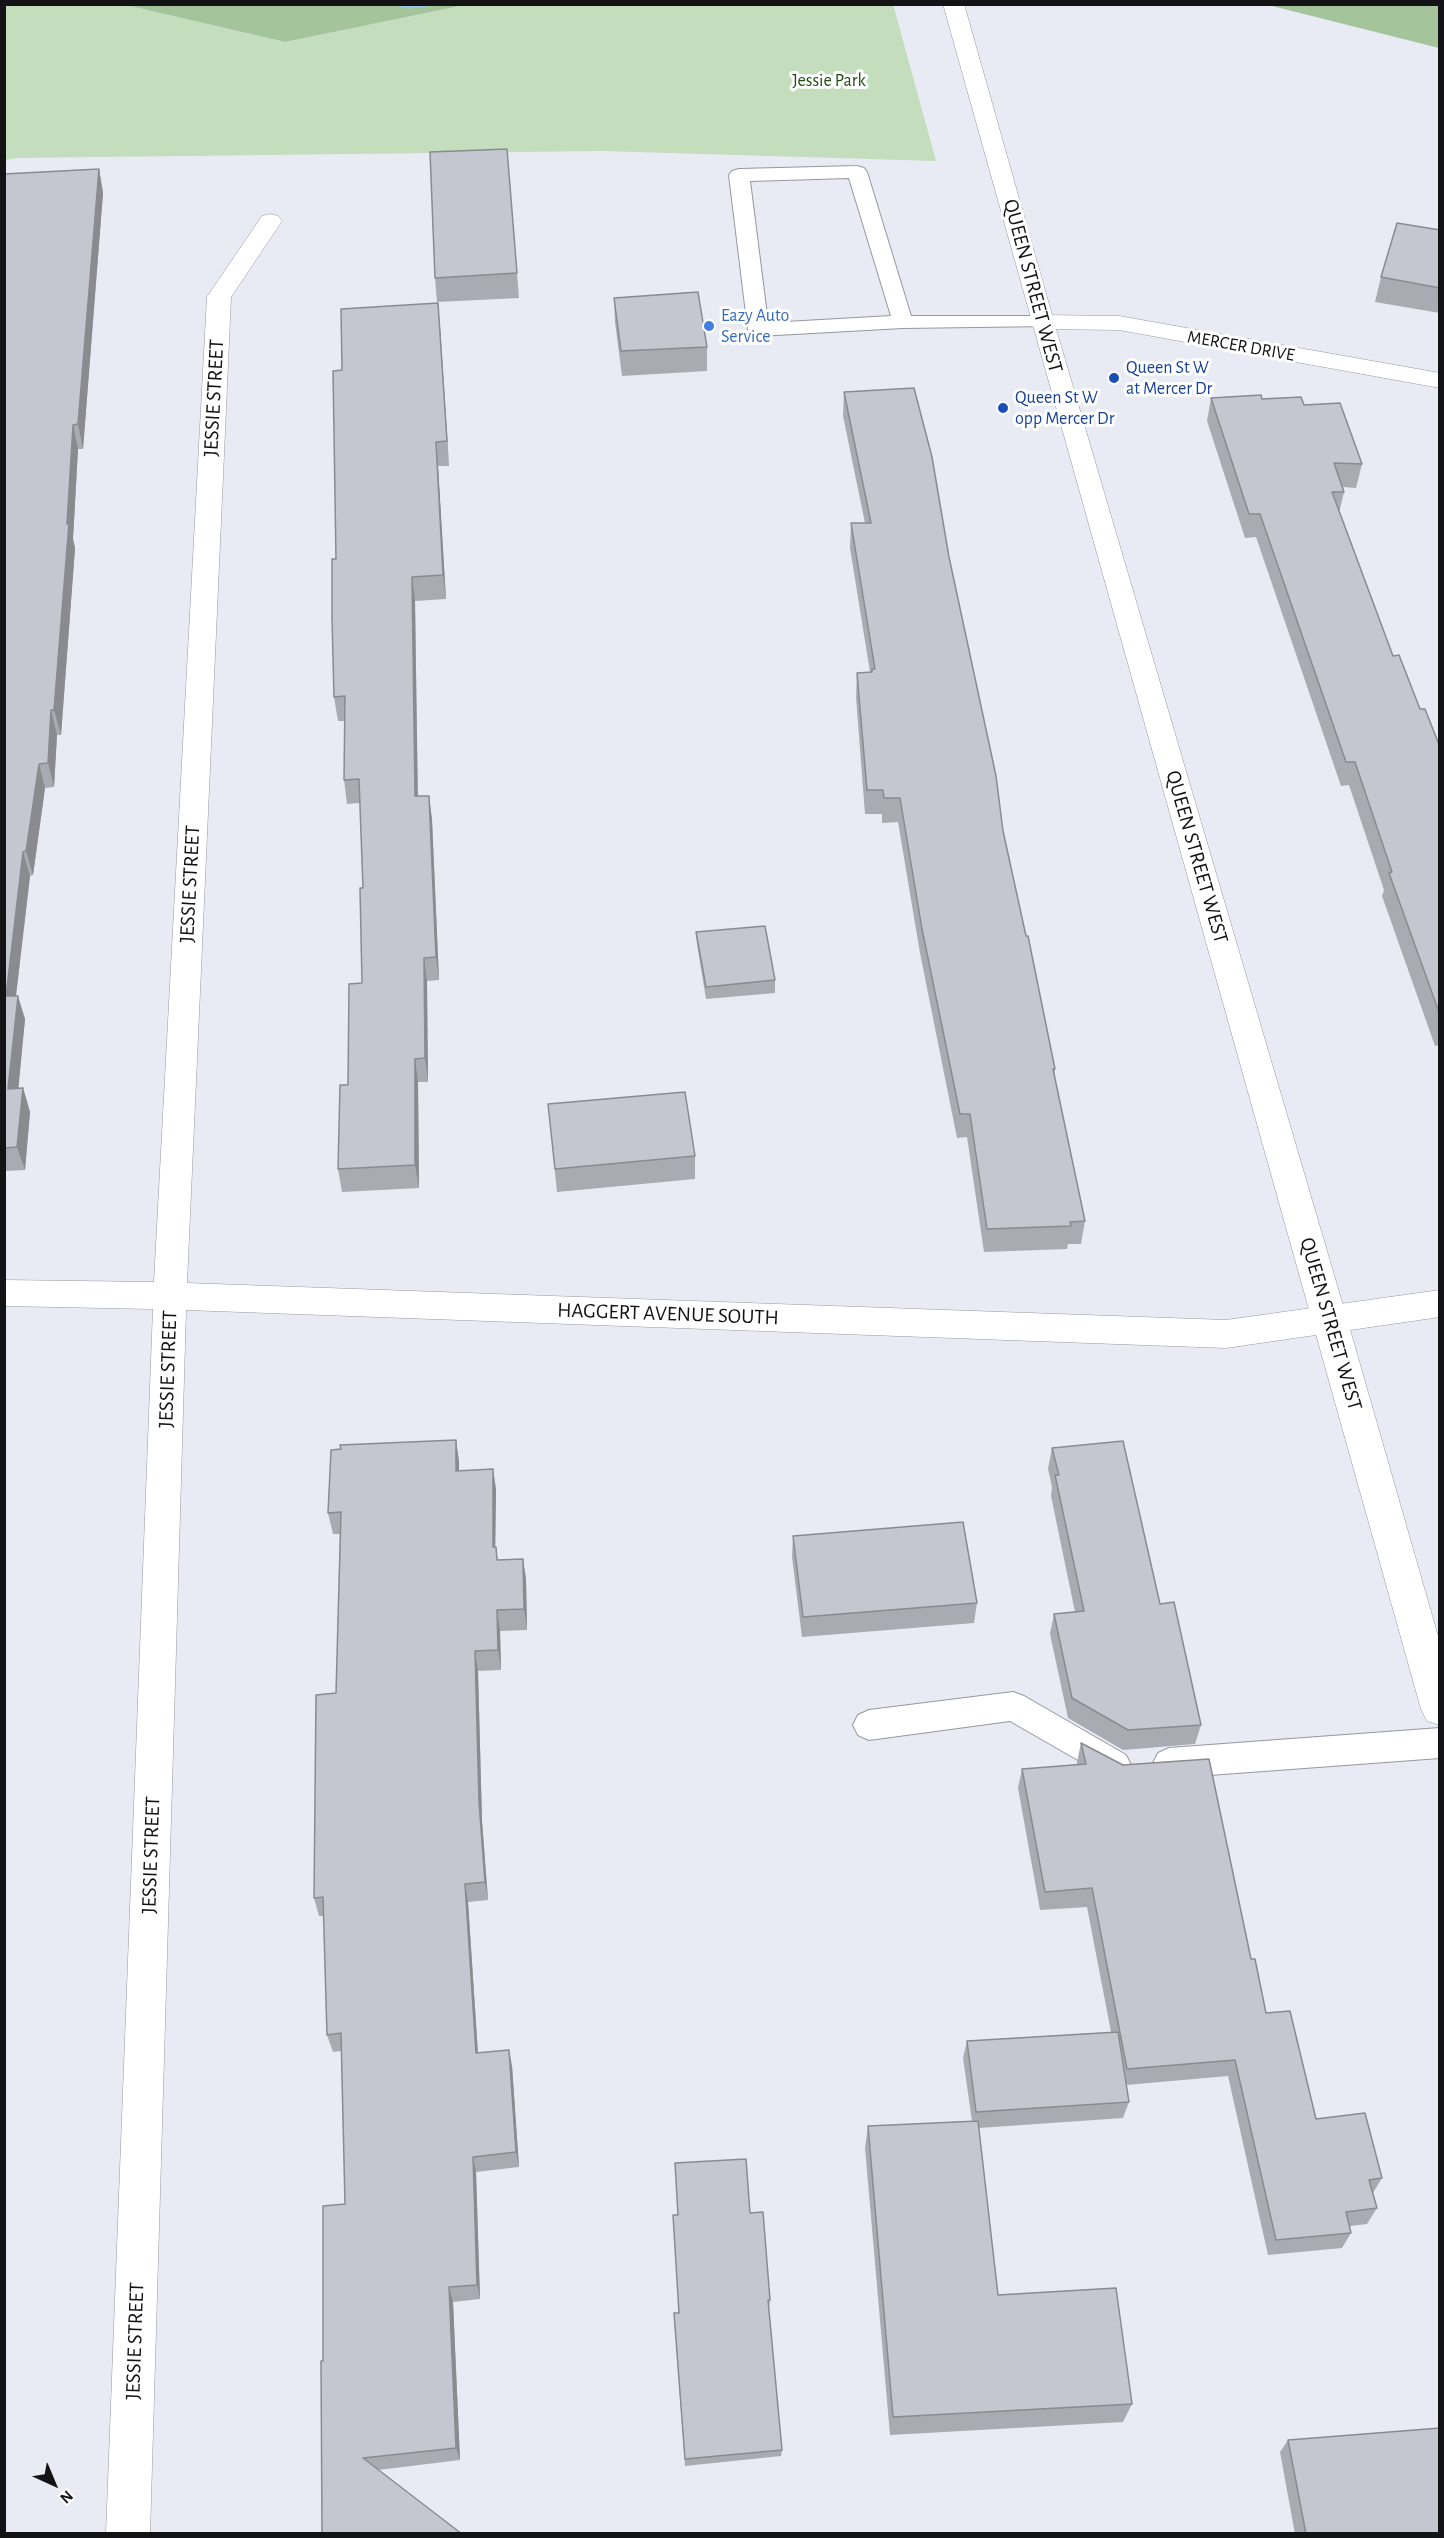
<!DOCTYPE html>
<style>
body{margin:0}
#map{position:relative;width:1444px;height:2538px;overflow:hidden;background:#e8ebf4;font-family:"Alegreya Sans",sans-serif}
canvas{display:block}
.frame{position:absolute;inset:0;border:6px solid #131316;pointer-events:none}
.north{position:absolute;left:24px;top:2454px;width:60px;height:60px;-webkit-text-stroke:4px #fff;paint-order:stroke;rotate:136deg;font-size:16px;font-weight:700;line-height:24px;text-align:center;color:#131316}
.north::after{content:'';display:block;margin:auto;width:21px;height:27px;background:#131316;clip-path:polygon(50% 0,100% 100%,50% 72%,0 100%)}
</style>
<div id="map">
<canvas width="1444" height="2538"></canvas>
<div class="frame"></div>
<div class="north">N</div>
</div>
<script>
const ctx = document.querySelector('canvas').getContext('2d');
ctx.lineJoin = 'round';
function paint(path, color) { ctx.fillStyle = color; ctx.fill(path, 'evenodd'); }
const poly = rows => new Path2D(rows.map(r => 'M' + r).join(''));
function stroke(path, color, width, dash) { ctx.strokeStyle = color; ctx.lineWidth = width; ctx.lineCap = dash ? 'butt' : 'round'; ctx.setLineDash(dash || []); ctx.stroke(path); }
function write(font, color, halo, rows, align = 'center') {
  ctx.font = font + ' "Alegreya Sans",sans-serif'; ctx.lineWidth = 6; ctx.setLineDash([]); ctx.textBaseline = 'middle'; ctx.strokeStyle = halo; ctx.fillStyle = color; for (const [text, x, y, turn = 0] of rows) {
    ctx.save(); ctx.translate(x, y); ctx.rotate((+turn || 0) * Math.PI / 180); ctx.textAlign = isNaN(turn) ? turn : align; if (halo) ctx.strokeText(text, 0, 0); ctx.fillText(text, 0, 0); ctx.restore();
  }
}
paint(poly([
 [893,4,936,161,602,151,19,158,5,160,5,5,126,5,285,42,465,5]
]), '#c4debd');
paint(poly([
 [126,5,465,5,285,42],
 [1268,5,1439,5,1439,48]
]), '#a4c59b');
paint(poly([
 [398,4,430,4,424,8,404,8,398,4]
]), '#9bc3e8');
const lane = poly([
 [857,166,864,168,867,172,911,316,1042,316,1049,318,1052,322,1049,326,903,328,758,336,751,334,748,330,729,175,732,171,739,169,857,166],
 [849,178,891,316,768,323,750,181,849,178],
 [1013,1692,1024,1696,1126,1755,1131,1765,1126,1775,1115,1780,1104,1775,1010,1721,869,1740,858,1735,853,1725,858,1715,869,1710,1013,1692],
 [1440,1728,1440,1758,1169,1778,1158,1773,1153,1763,1158,1753,1169,1748,1440,1728]
]);
const street = poly([
 [270,214,278,216,282,221,231,297,187,1283,1226,1320,1440,1290,1440,1317,1226,1348,186,1310,150,2534,106,2534,153,1309,4,1306,4,1280,154,1282,207,297,262,216,270,214],
 [1042,315,1119,316,1440,373,1440,388,1119,330,1042,329,1033,327,1030,322,1033,317,1042,315]
]);
const secondary = poly([
 [943,4,964,4,1054,322,1347,1319,1440,1643,1440,1725,1427,1721,1421,1709,943,4]
]);
stroke(lane, '#9698a0', 2);
stroke(street, '#9698a0', 1);
stroke(secondary, '#9698a0', 1);
paint(lane, '#fff');
paint(street, '#fff');
paint(secondary, '#fff');
paint(poly([
 [507,149,519,298,437,302,435,278],
 [99,169,103,193,83,449,78,449,73,539,75,548,61,735,57,735,54,787,45,788,33,875,30,876,16,996,25,1019,18,1089,23,1088,30,1112,25,1170,4,1171,4,174],
 [1440,230,1440,313,1375,302,1381,277],
 [614,298,707,347,707,371,622,376,615,322],
 [440,327,449,466,438,466,446,599,415,601,418,796,429,796,432,820,439,980,427,981,428,1082,418,1082,419,1188,342,1192,338,1169,348,1085,362,983,363,888,360,803,347,804,344,780,345,721,338,721,334,697,336,559],
 [844,392,949,557,1003,831,1055,1069,1054,1077,1085,1221,1081,1244,1068,1244,1067,1249,984,1252,967,1137,957,1138,920,953,898,822,882,823,882,814,865,814,856,697,857,673,870,672,850,548,851,523,865,523,843,416],
 [1211,398,1262,399,1304,405,1362,464,1356,488,1343,487,1344,492,1339,513,1393,656,1440,747,1440,1045,1435,1046,1382,896,1384,890,1349,785,1341,786,1256,537,1245,538,1207,421],
 [696,932,775,980,775,993,706,999,697,944],
 [548,1104,695,1156,695,1179,557,1192],
 [456,1440,459,1462,459,1471,493,1469,496,1490,495,1547,498,1560,523,1559,526,1579,527,1630,500,1631,501,1670,478,1671,482,1821,488,1900,468,1902,478,2053,512,2066,519,2167,476,2172,480,2299,453,2302,460,2460,378,2470,322,2534,323,2361,345,2204,341,2051,333,2052,327,2035,324,1916,319,1916,314,1898,336,1693,340,1534,333,1534,328,1513,341,1449],
 [1052,1448,1160,1604,1201,1725,1195,1744,1123,1750,1068,1718,1050,1634,1054,1614,1075,1612,1051,1496,1052,1487,1048,1469],
 [793,1536,977,1603,974,1623,802,1637,792,1557],
 [1081,1743,1251,1959,1266,2013,1316,2119,1382,2178,1373,2193,1377,2208,1367,2224,1350,2226,1351,2233,1342,2248,1268,2255,1228,2076,1126,2085,1129,2102,1123,2118,979,2128,998,2295,1132,2404,1123,2422,890,2435,865,2148,868,2126,972,2121,963,2058,967,2041,1111,2032,1087,1907,1040,1910,1018,1788,1022,1769,1077,1765,1077,1762],
 [750,2213,770,2300,769,2308,768,2308,782,2450,781,2456,685,2466,674,2313,679,2313],
 [1288,2440,1440,2534,1295,2534,1280,2452]
]), '#a9abb2');
paint(poly([
 [99,169,103,193,83,449,78,424],
 [438,303,440,327,449,466,447,441],
 [73,425,78,449,73,539,75,548,61,735,54,710],
 [436,442,438,466,446,599,443,575],
 [412,577,415,601,418,821,415,796],
 [51,710,57,735,54,787,48,763],
 [39,764,45,788,33,875,26,851],
 [429,796,432,820,439,980,436,957],
 [23,852,30,876,13,1020,6,996],
 [424,958,427,981,428,1082,425,1058],
 [18,996,25,1019,16,1113,8,1089],
 [415,1059,418,1082,419,1188,415,1165],
 [23,1088,30,1112,25,1170,17,1147],
 [456,1440,459,1462,459,1492,456,1471],
 [493,1469,496,1490,495,1568,493,1547],
 [523,1559,526,1579,527,1630,524,1609],
 [497,1610,500,1631,501,1670,498,1650],
 [475,1651,478,1671,482,1821,488,1900,485,1882,479,1802],
 [465,1884,468,1902,479,2070,476,2053],
 [509,2050,512,2066,519,2167,516,2152],
 [473,2157,476,2172,480,2299,477,2285],
 [449,2287,453,2302,460,2460,456,2448]
]), '#898b91');
const building = poly([
 [507,149,517,273,435,278,430,152,507,149],
 [99,169,78,424,73,425,67,524,69,523,54,710,51,710,48,763,39,764,26,851,23,852,6,996,18,996,8,1089,23,1088,17,1147,4,1148,4,174,99,169],
 [1397,223,1440,230,1440,288,1381,277,1397,223],
 [698,292,707,347,621,351,614,298,698,292],
 [438,303,447,441,436,442,443,575,412,577,415,796,429,796,436,957,424,958,425,1058,415,1059,415,1165,338,1169,340,1085,348,1085,349,984,362,983,360,888,363,888,359,779,344,780,345,696,334,697,332,618,332,559,336,559,333,371,342,370,341,309,438,303],
 [914,388,932,457,949,557,996,776,1003,831,1026,936,1028,936,1055,1069,1053,1069,1085,1221,1070,1222,1071,1226,987,1229,970,1114,960,1114,922,929,900,798,884,798,883,790,867,790,857,673,872,672,872,669,875,669,851,523,871,523,844,392,914,388],
 [1261,395,1262,399,1301,397,1304,405,1340,403,1362,464,1334,463,1344,492,1332,492,1393,656,1399,655,1420,709,1425,709,1440,747,1440,1015,1389,873,1392,872,1355,762,1346,762,1260,514,1249,514,1211,398,1261,395],
 [765,926,775,980,706,987,696,932,765,926],
 [685,1092,695,1156,555,1169,548,1104,685,1092],
 [456,1440,456,1471,493,1469,493,1547,496,1547,497,1560,523,1559,524,1609,497,1610,498,1650,475,1651,479,1802,485,1882,465,1884,476,2053,509,2050,516,2152,473,2157,477,2285,449,2287,456,2448,363,2458,462,2534,322,2534,321,2361,323,2361,323,2206,345,2204,341,2033,327,2035,323,1897,314,1898,316,1695,336,1693,341,1512,328,1513,331,1450,341,1449,340,1445,456,1440],
 [1123,1441,1160,1604,1174,1602,1201,1725,1128,1730,1072,1698,1054,1614,1084,1611,1055,1475,1059,1475,1052,1448,1123,1441],
 [963,1522,977,1603,803,1617,793,1536,963,1522],
 [1081,1743,1123,1765,1209,1759,1251,1959,1255,1959,1266,2013,1290,2011,1316,2119,1365,2113,1382,2178,1369,2180,1377,2208,1346,2212,1351,2233,1276,2240,1235,2060,1127,2069,1092,1888,1045,1892,1022,1769,1086,1764,1081,1743],
 [1118,2032,1129,2102,976,2112,967,2041,1118,2032],
 [978,2121,998,2295,1116,2288,1132,2404,893,2417,868,2126,978,2121],
 [746,2159,750,2213,763,2212,770,2300,768,2300,782,2450,685,2459,674,2313,679,2313,673,2215,678,2215,675,2163,746,2159],
 [1440,2428,1440,2534,1306,2534,1288,2440,1440,2428]
]);
paint(building, '#c4c7cf');
stroke(building, '#898b91', 1.5);
for (const [x, y, r, color] of [
 [709,326,6,"#3f7fe0"],
 [1114,378,6,"#1a4fb4"],
 [1003,408,6,"#1a4fb4"]
]) { const dot = new Path2D(); dot.arc(x, y, r, 0, 2 * Math.PI); ctx.fillStyle = color; ctx.fill(dot); stroke(dot, '#fff', 2); }
write('18px', '#224d14', '#fff', [
 ["Jessie Park",829,81]
]);
write('18px', '#366cbe', '#fff', [
 ["Eazy Auto",721,316],
 ["Service",721,337]
], 'left');
write('18px', '#131316', '#fff', [
 ["MERCER DRIVE",1241,346,10]
]);
write('18px', '#164399', '#fff', [
 ["Queen St W",1126,368],
 ["at Mercer Dr",1126,389],
 ["Queen St W",1015,398],
 ["opp Mercer Dr",1015,419]
], 'left');
write('21px', '#131316', '#fff', [
 ["QUEEN STREET WEST",1033,286,75],
 ["JESSIE STREET",214,398,-87],
 ["QUEEN STREET WEST",1197,857,74],
 ["JESSIE STREET",190,884,-87],
 ["HAGGERT AVENUE SOUTH",668,1314,2],
 ["QUEEN STREET WEST",1331,1324,74],
 ["JESSIE STREET",168,1369,-88],
 ["JESSIE STREET",151,1855,-88],
 ["JESSIE STREET",135,2341,-88]
]);
</script>
